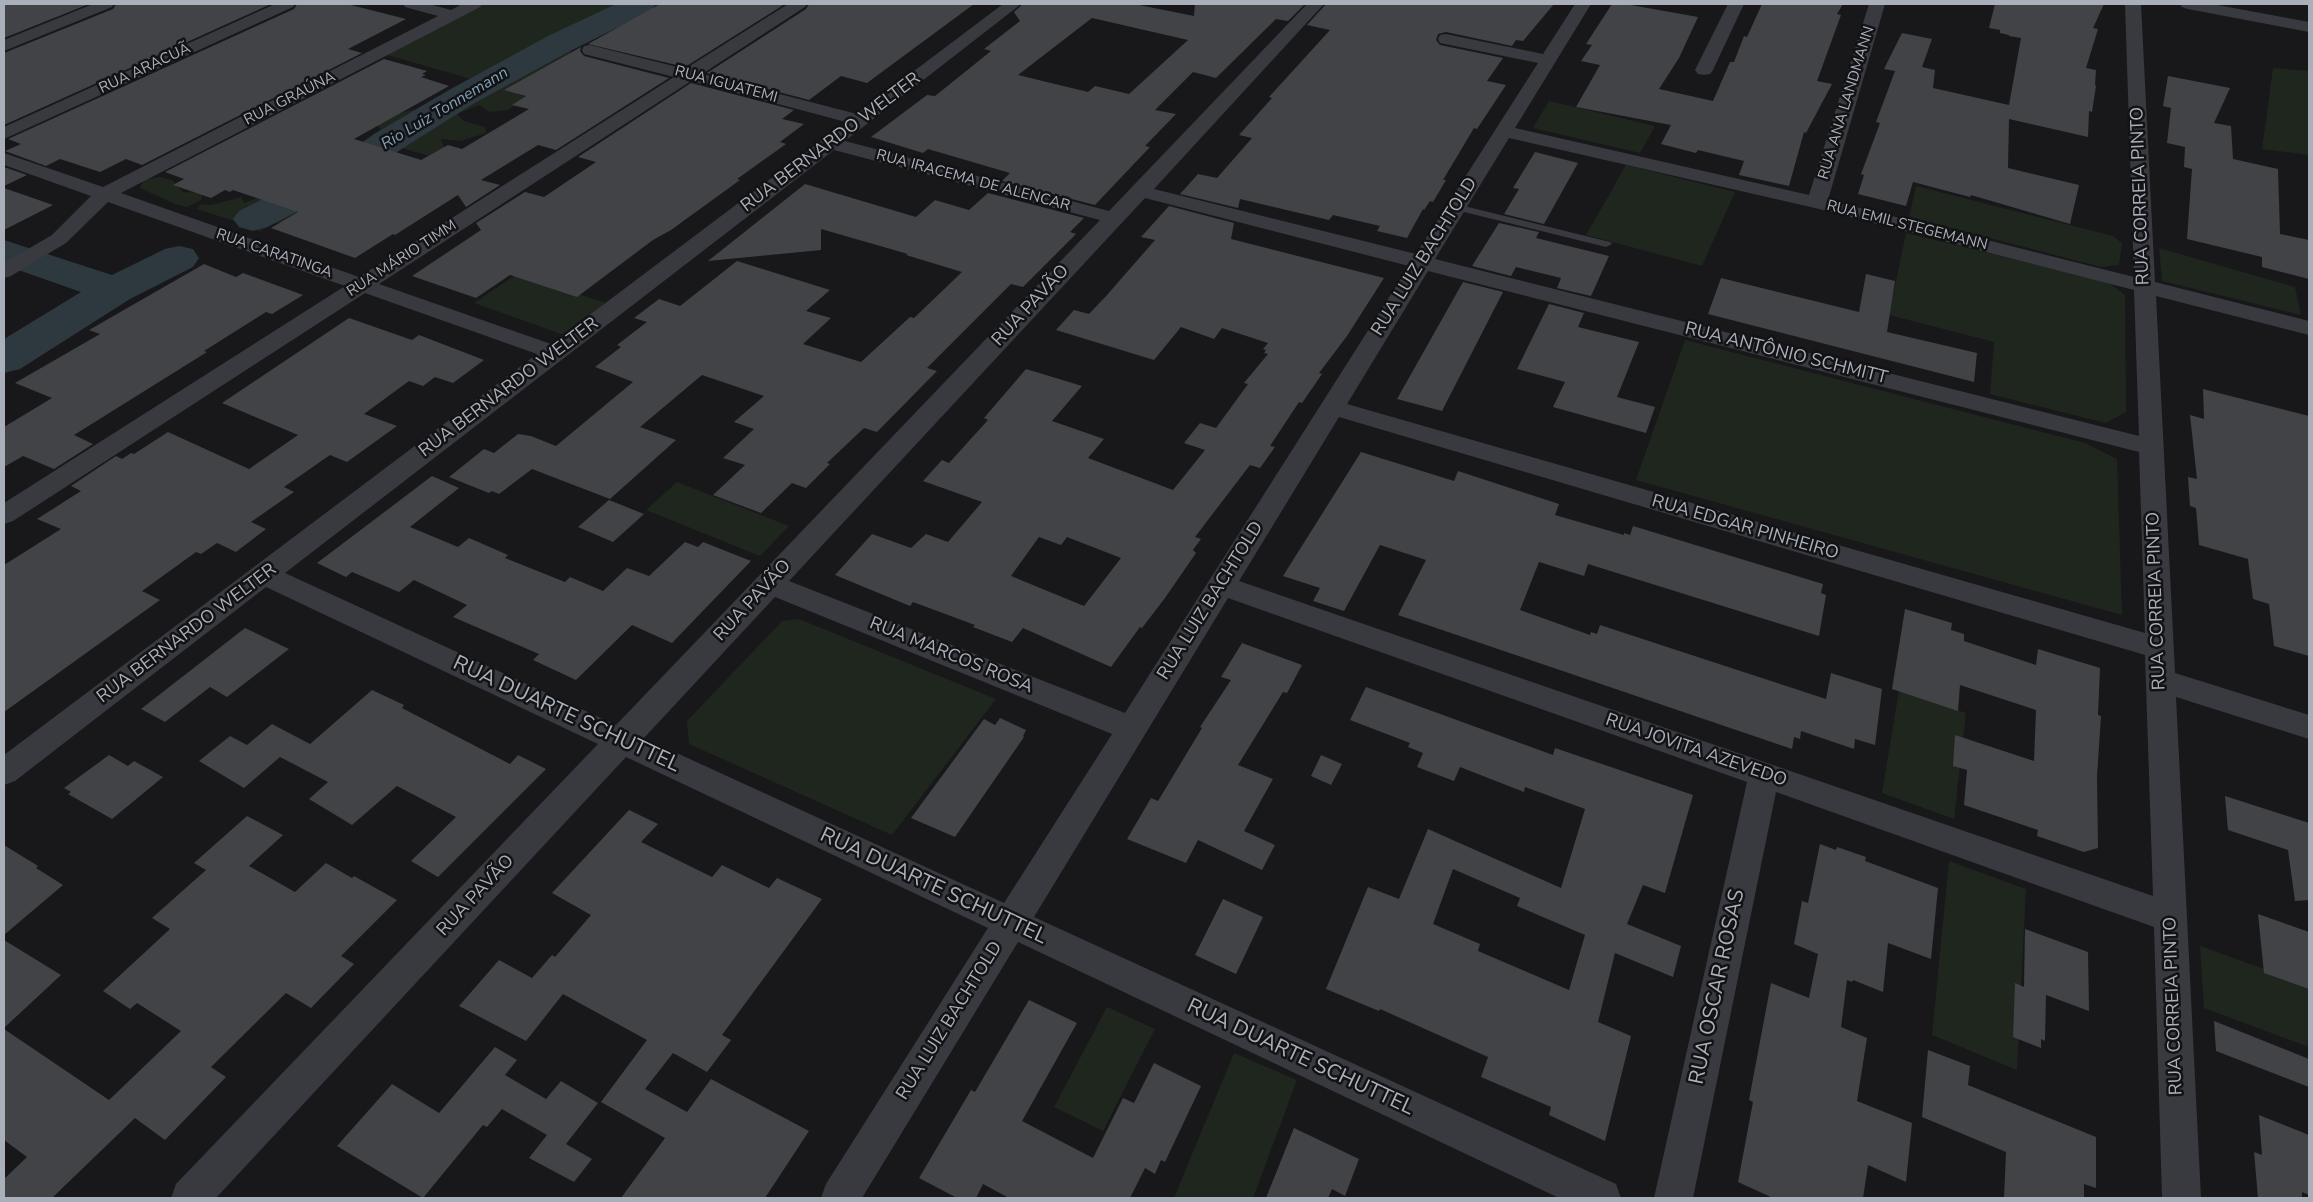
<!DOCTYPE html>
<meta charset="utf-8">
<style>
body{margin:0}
#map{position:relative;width:2313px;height:1202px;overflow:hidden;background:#18181a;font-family:"Nunito Sans",sans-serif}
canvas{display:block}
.frame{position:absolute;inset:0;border:5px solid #aab0ba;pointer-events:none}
</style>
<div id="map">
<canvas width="2313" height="1202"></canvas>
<div class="frame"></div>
</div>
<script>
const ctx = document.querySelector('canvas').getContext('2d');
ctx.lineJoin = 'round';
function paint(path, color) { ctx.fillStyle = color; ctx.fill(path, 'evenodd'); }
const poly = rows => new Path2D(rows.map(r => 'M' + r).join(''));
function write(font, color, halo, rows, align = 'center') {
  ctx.font = font + ' "Nunito Sans",sans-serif'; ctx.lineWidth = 5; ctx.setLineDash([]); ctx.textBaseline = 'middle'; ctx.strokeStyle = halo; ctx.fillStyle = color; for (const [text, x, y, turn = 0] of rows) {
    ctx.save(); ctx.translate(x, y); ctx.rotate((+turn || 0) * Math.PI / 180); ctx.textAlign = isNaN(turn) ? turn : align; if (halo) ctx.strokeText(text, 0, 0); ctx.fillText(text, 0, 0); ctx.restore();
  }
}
paint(poly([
 [483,4,660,4,647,10,632,12,616,21,581,46,571,50,571,57,526,92,522,101,508,110,489,112,479,105,457,114,464,121,485,127,486,133,461,141,441,139,450,162,398,147,287,221,274,224,260,231,245,227,281,206,280,202,237,222,197,209,201,204,211,205,241,197,244,203,265,195,381,131,377,123,390,115,417,109,446,92,470,81,471,79,387,55],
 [601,23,438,112,379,147,385,141,410,125,472,88,572,34],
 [2273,68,2309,71,2309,155,2262,149],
 [1549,101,1655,126,1640,153,1533,128],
 [1626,165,1735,192,1702,266,1586,235],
 [159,177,172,180,183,192,203,193,201,200,187,207,175,204,140,188,144,180],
 [1916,186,2113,236,2122,243,2119,265,2101,267,1909,217],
 [1906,233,2108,282,2125,295,2126,412,2106,423,1990,394,1994,342,1889,315],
 [2159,248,2295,287,2301,315,2162,281],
 [517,274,606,303,564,335,474,303],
 [1685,340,2085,443,2117,459,2122,615,1636,480],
 [677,482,789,526,760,556,646,510],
 [799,619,996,699,892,835,689,744,687,721,782,621],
 [1899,690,1966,713,1954,819,1882,793],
 [1949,861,2026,889,2017,1070,1932,1035],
 [2200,946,2309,985,2309,1047,2204,1008],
 [1107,1007,1155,1029,1103,1131,1054,1107],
 [1234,1053,1297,1080,1253,1198,1174,1198]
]), '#1e261e');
paint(poly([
 [616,4,656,4,651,11,572,50,473,104,400,150,362,178,267,227,253,231,239,227,233,219,239,211,336,162,374,134,449,90,548,36,616,4],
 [4,240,112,275,165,249,179,246,193,249,199,258,193,267,130,299,20,369,4,373,4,339,81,292,4,265,4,240]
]), '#2d383f');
paint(poly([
 [4,4,89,4,4,38],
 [116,4,271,4,4,125,4,53,113,9],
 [297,4,347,4,406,19,348,49,362,53,142,165,126,159,100,172,60,159,46,166,5,151,21,144,8,139,294,9],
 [660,4,785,4,685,67,588,44],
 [809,4,974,4,867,83,841,76,809,100,707,73,806,9],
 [1023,4,1134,4,1194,16,1195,4,1305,4,1288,21,1276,19,1216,78,1193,72,1155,110,1176,114,1145,146,1150,147,1095,205,1002,181,1010,173,928,149,923,153,871,137,927,95,935,96,991,51,984,49,1020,21,1014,12],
 [1092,18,1188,40,1129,94,1095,86,1088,92,1018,75],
 [1326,4,1554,4,1523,41,1516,40,1512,46,1446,32,1438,34,1436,40,1440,45,1503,58,1487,81,1506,85,1477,129,1474,128,1443,180,1446,180,1433,202,1430,201,1424,210,1423,209,1407,238,1377,231,1380,226,1333,215,1329,220,1240,199,1238,208,1180,194,1198,174,1217,178,1252,138,1239,135,1272,98,1269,97,1330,30,1307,25],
 [1612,4,1625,4,1698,17,1679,58,1659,89,1713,101,1730,62,1734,62,1744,36,1747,37,1762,4,1843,4,1837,14,1841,15,1817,81,1832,84,1806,133,1804,132,1789,186,1739,175,1744,161,1698,150,1696,153,1661,144,1671,125,1576,107,1600,65,1581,61,1592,45,1586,44],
 [1995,4,2104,4,2093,28,2098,29,2086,68,2096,70,2095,85,2096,86,2092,112,2089,111,2088,137,2009,119,2008,168,2079,185,2070,224,1971,195,1970,197,1913,182,1906,206,1858,194,1864,175,1861,174,1880,123,1876,122,1895,71,1884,69,1902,33,1932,39,1922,67,1935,70,1933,88,2009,105,2021,38,2009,36,2009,35,2000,33,2000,30,1989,28],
 [581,47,580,51,584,56,669,78,556,150,538,145,481,180,500,185,466,207,458,195,395,235,393,234,355,258,271,228,298,212,233,190,230,192,225,190,211,198,173,185,184,179,165,172,384,59,427,71,422,74,426,75,421,77,449,86,354,139,421,160,448,145,462,149,529,109,512,105,526,96,504,90],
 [2168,76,2230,88,2214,123,2231,126,2233,159,2278,169,2280,234,2309,240,2309,279,2262,267,2262,257,2187,239,2192,169,2184,167,2185,147,2167,143,2171,108,2163,106],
 [691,83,794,110,782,119,804,124,780,142,786,144,737,179,740,180,671,230,653,240,577,297,510,275,476,298,412,276,481,230,476,223,525,192,544,197,596,162,578,157],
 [1535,152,1578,163,1544,224,1504,214,1519,189,1513,188],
 [4,167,27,175,4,186],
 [805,184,916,217,935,200,969,210,988,193,1084,218,1070,232,1076,234,1023,287,1011,284,927,368,937,371,877,432,864,428,827,463,830,464,806,488,792,483,761,513,713,495,745,465,723,458,754,429,734,422,764,396,702,375,640,427,676,440,610,499,532,469,499,494,492,491,489,493,449,477,484,449,494,453,518,434,531,436,556,446,633,382,595,367,621,347,617,345,647,322,634,318,659,299,680,306,737,261,830,290,806,311,831,318,803,344,861,362,910,317,914,318,962,272,906,255,908,254,821,229,821,250,708,261],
 [4,188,53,205,4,230],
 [1169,206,1234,223,1231,239,1384,278,1347,336,1319,373,1322,374,1302,403,1299,402,1270,446,1275,447,1260,468,1250,465,1195,537,1201,539,1193,550,1196,553,1165,598,1142,628,1140,627,1111,667,1023,628,1012,642,973,627,975,625,913,602,910,606,835,575,872,534,911,548,926,534,948,542,982,502,923,481,942,460,949,463,988,420,984,418,1026,369,1082,386,1052,421,1104,439,1088,458,1173,490,1205,450,1184,443,1200,423,1216,428,1248,384,1244,383,1268,354,1264,353,1266,350,1263,349,1268,343,1222,328,1214,339,1181,327,1154,360,1056,330,1074,310,1089,314,1107,295,1155,240,1141,237],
 [1039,537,1061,545,1067,537,1121,558,1084,606,1011,576],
 [1499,223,1539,232,1536,238,1609,256,1591,296,1557,288,1561,278,1516,267,1511,276,1472,266],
 [204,264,236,277,243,273,303,295,272,314,266,312,204,351,207,352,74,435,93,444,54,469,23,456,4,467,4,427,52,398,15,383,100,334,89,330],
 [1866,274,1895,281,1887,332,1977,353,1974,382,1708,314,1721,278,1859,312],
 [1463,282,1503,292,1442,411,1397,399],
 [1549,304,1584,313,1578,327,1639,342,1617,397,1655,407,1646,433,1553,407,1565,382,1517,369],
 [349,318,412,340,419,335,484,360,453,383,435,377,423,386,409,381,364,414,397,426,347,462,330,455,284,487,294,492,251,522,266,529,236,552,217,543,201,554,196,552,142,591,160,600,4,712,4,565,61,529,37,519,81,491,71,486,116,456,122,459,131,453,134,454,168,432,249,469,298,435,222,403],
 [2203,389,2309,416,2309,656,2274,646,2269,604,2253,599,2248,559,2199,545,2196,508,2190,506,2188,477,2197,479,2190,415,2204,419],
 [1361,452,1454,481,1458,471,1559,504,1555,515,1624,535,1624,533,1630,535,1633,526,1823,584,1821,593,1826,595,1819,636,1588,564,1584,576,1539,562,1520,610,1590,635,1591,632,1597,634,1600,625,1826,699,1831,673,1882,689,1875,745,1855,739,1854,749,1801,731,1800,739,1794,737,1792,749,1398,615,1426,560,1380,545,1344,611,1313,601,1320,588,1283,576],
 [432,476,459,488,410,527,458,547,469,538,508,555,505,558,565,582,570,577,603,591,627,568,649,576,685,542,698,547,703,542,751,561,672,643,632,625,576,680,533,660,539,654,453,617,467,605,414,580,399,592,352,572,346,577,317,563],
 [609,500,644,514,613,542,578,527],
 [1905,609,1952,623,1951,630,1964,634,1964,641,2036,665,2038,649,2100,668,2098,715,2101,716,2097,776,2098,848,2084,852,2037,836,2038,830,1964,805,1967,770,1953,766,1955,735,2034,761,2036,710,1960,685,1958,711,1892,689],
 [245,628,289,649,227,697,210,687,165,722,141,709],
 [1242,643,1302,665,1287,693,1283,692,1238,765,1273,779,1244,831,1275,845,1262,870,1198,840,1186,863,1127,839,1151,798,1158,801,1202,728,1200,727,1231,680,1221,677],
 [1366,687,1553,755,1555,748,1693,795,1665,893,1643,885,1627,924,1681,946,1673,977,1615,953,1598,1022,1631,1036,1605,1141,1549,1115,1551,1107,1481,1077,1488,1057,1380,1009,1379,1011,1326,989,1368,887,1399,899,1428,829,1561,888,1585,809,1525,787,1524,792,1460,767,1454,781,1417,767,1423,753,1408,747,1410,743,1350,720],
 [1453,869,1520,898,1517,906,1585,935,1569,990,1478,951,1480,944,1433,924],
 [372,690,404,705,402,708,510,764,518,755,546,769,438,877,411,861,456,817,397,786,352,825,309,799,328,782,280,757,244,788,199,761,230,736,247,745,272,724,310,744],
 [1000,718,1026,730,1023,736,1024,737,955,837,911,818,984,719,995,725],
 [109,755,128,766,134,761,163,777,112,819,68,794,71,792,64,788],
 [1321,755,1342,764,1331,785,1311,776],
 [2225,796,2309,823,2309,900,2295,901,2288,850,2228,830],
 [629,810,658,824,641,842,712,877,722,865,769,888,777,878,822,899,722,1035,731,1040,707,1072,673,1053,645,1089,687,1112,711,1079,809,1131,765,1198,621,1198,665,1138,601,1102,647,1040,563,994,526,1041,459,1006,499,960,532,978,552,955,555,957,591,915,552,893],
 [247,816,283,835,249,866,295,892,326,863,352,878,354,876,397,900,341,956,354,964,311,1008,286,993,211,1067,226,1077,165,1140,135,1118,52,1198,4,1198,4,1179,27,1157,4,1140,4,1029,109,1100,181,1031,137,1003,130,1009,103,991,170,929,152,918,206,870,194,863],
 [1820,844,1836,850,1837,847,1866,857,1865,861,1938,888,1931,959,1888,943,1883,992,1853,980,1852,982,1847,980,1841,1027,1867,1038,1857,1101,1912,1123,1906,1182,1868,1165,1863,1198,1773,1198,1738,1182,1753,1102,1749,1100,1771,983,1809,998,1818,954,1794,944,1802,901,1808,903],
 [4,845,38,866,36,868,63,885,4,935],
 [1223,899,1263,917,1236,974,1195,955],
 [2258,914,2309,932,2309,989,2264,973],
 [2025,929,2088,952,2089,1011,2046,995,2045,1041,2041,1039,2041,1048,2013,1037,2015,983,2024,987],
 [4,940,61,975,4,1028],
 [1029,1000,1077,1023,1022,1121,1093,1158,1123,1098,1134,1103,1154,1063,1201,1086,1165,1162,1161,1160,1155,1174,1145,1168,1130,1198,1009,1198,983,1184,976,1198,957,1198,919,1178,971,1090,975,1092],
 [2214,1021,2309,1059,2309,1087,2216,1051],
 [495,1047,517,1060,505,1075,546,1099,561,1081,598,1103,566,1144,592,1159,574,1182,529,1158,547,1135,502,1109,487,1127,483,1125,423,1198,337,1146,392,1084,439,1113],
 [1928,1050,1970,1066,1968,1085,2096,1137,2096,1188,2084,1184,2084,1198,2004,1198,2006,1152,1922,1117],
 [2259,1115,2309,1135,2309,1195,2302,1192,2302,1198,2258,1198,2254,1152,2262,1155],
 [1294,1128,1359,1159,1345,1196,1332,1189,1328,1198,1266,1198]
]), '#424347');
paint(poly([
 [1456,204,1610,242,1612,244,1606,247,1452,209,1452,205,1456,204]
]), '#393a3f');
paint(poly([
 [93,4,114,4,112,7,4,51,4,40,93,4],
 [275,4,295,4,293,7,4,139,4,127,275,4],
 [403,4,429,4,451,10,462,4,482,4,480,7,459,18,121,193,359,277,674,77,584,54,582,50,584,46,590,45,685,69,788,4,807,4,805,7,702,74,857,114,1003,4,1021,4,845,141,1109,211,1307,4,1324,4,1154,189,1416,254,1538,63,1440,43,1438,39,1440,35,1446,34,1543,54,1575,4,1591,4,1515,128,1809,195,1869,4,1885,4,1828,200,2134,277,2125,4,2141,4,2155,282,2309,321,2309,335,2156,296,2175,673,2309,715,2309,739,2176,697,2201,1198,2162,1198,2154,927,1776,792,1693,1198,1654,1198,1747,782,1228,598,1034,917,1616,1184,1621,1198,1559,1198,1018,942,862,1198,821,1198,826,1184,988,928,626,757,216,1198,171,1198,176,1184,598,744,266,587,15,781,4,785,4,755,537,354,365,293,13,521,4,524,4,503,345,286,108,202,66,243,11,276,4,278,4,263,52,235,91,196,4,165,4,153,103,187,438,16,405,7,403,4],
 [691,81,846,122,551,344,379,284,691,81],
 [1509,138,1815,208,2134,290,2139,436,1435,259,1509,138],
 [834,150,1100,220,616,725,285,573,834,150],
 [1145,198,1409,266,1125,713,789,581,1145,198],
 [1428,271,2139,452,2145,633,1347,404,1428,271],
 [1339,417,2145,655,2153,896,1239,581,1339,417],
 [775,597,1112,734,1004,903,644,738,775,597],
 [1728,4,1744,4,1713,70,1710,74,1704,75,1698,74,1695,70,1728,4]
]), '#393a3f');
paint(poly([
 [2180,4,2212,4,2309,22,2309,32,2188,9,2182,7,2180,4]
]), '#393a3f');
write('15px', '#aab0ba', '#131315', [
 ["RUA ARACUÃ",145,69,-25],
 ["RUA IGUATEMI",726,85,15],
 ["RUA GRAÚNA",290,99,-27],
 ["RUA ANA LANDMANN",1847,103,-73],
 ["RUA IRACEMA DE ALENCAR",973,181,15],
 ["RUA EMIL STEGEMANN",1907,226,14],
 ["RUA CARATINGA",274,254,19],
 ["RUA MÁRIO TIMM",402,259,-33]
]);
write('italic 16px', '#7fa1b7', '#131315', [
 ["Rio Luiz Tonnemann",445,109,-31]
]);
write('18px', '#aab0ba', '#131315', [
 ["RUA BERNARDO WELTER",831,143,-37],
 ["RUA CORREIA PINTO",2141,196,-92],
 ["RUA LUIZ BACHTOLD",1425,257,-58],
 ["RUA PAVÃO",1031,306,-47],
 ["RUA ANTÔNIO SCHMITT",1786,354,14],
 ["RUA BERNARDO WELTER",509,388,-37],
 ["RUA EDGAR PINHEIRO",1745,528,16],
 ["RUA PAVÃO",753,601,-47],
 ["RUA LUIZ BACHTOLD",1211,601,-58],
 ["RUA CORREIA PINTO",2157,601,-92],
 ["RUA BERNARDO WELTER",187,634,-37],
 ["RUA MARCOS ROSA",951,656,22],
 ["RUA JOVITA AZEVEDO",1696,751,19],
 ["RUA PAVÃO",476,896,-47],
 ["RUA CORREIA PINTO",2174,1006,-92],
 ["RUA LUIZ BACHTOLD",950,1021,-58]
]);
write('21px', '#aab0ba', '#131315', [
 ["RUA DUARTE SCHUTTEL",566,715,25],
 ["RUA DUARTE SCHUTTEL",933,887,25],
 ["RUA OSCAR ROSAS",1718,987,-78],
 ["RUA DUARTE SCHUTTEL",1300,1058,25]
]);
</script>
